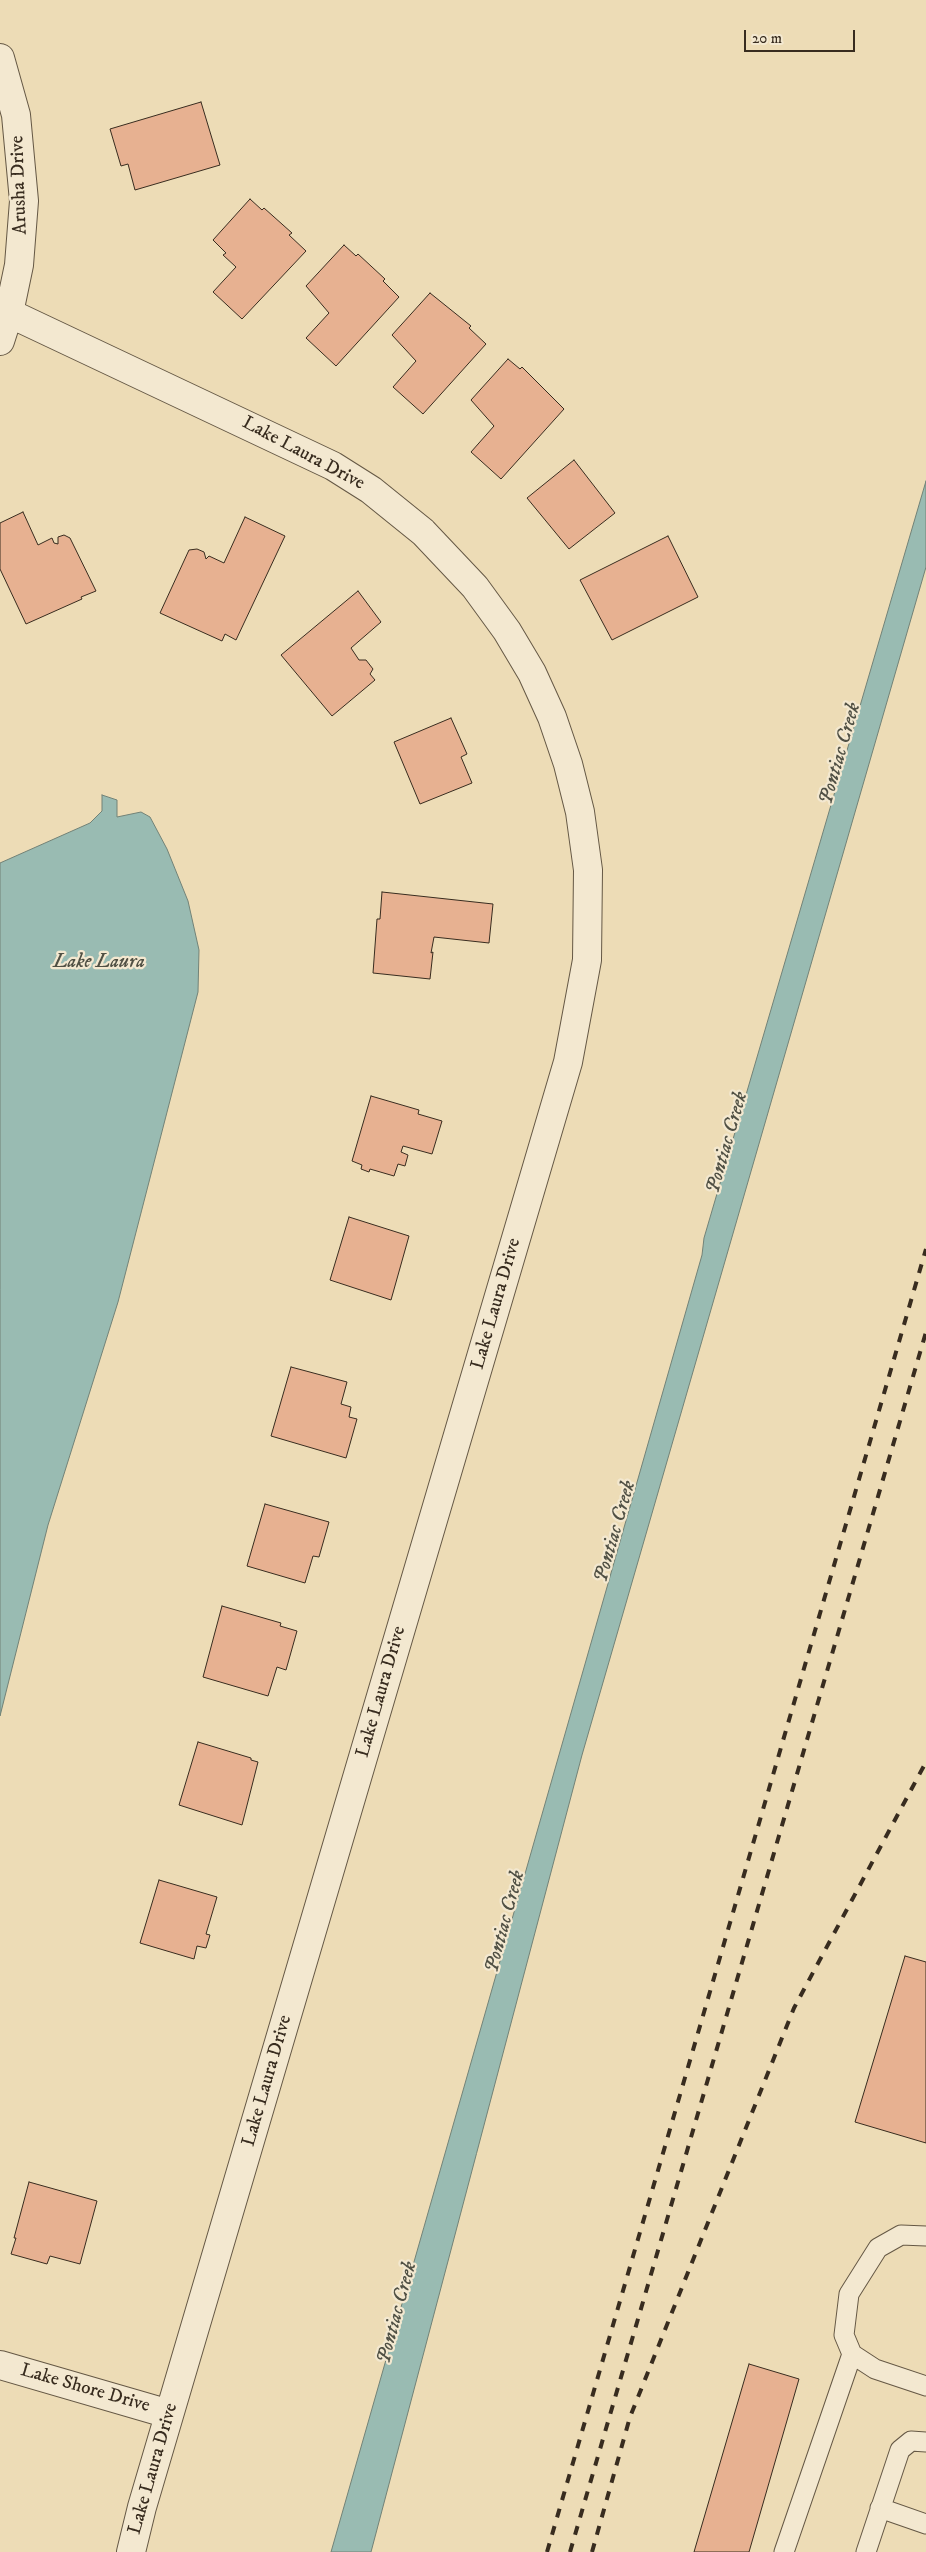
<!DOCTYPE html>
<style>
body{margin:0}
#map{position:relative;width:926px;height:2552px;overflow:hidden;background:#eddcb6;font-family:"IM FELL DW Pica",serif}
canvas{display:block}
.scale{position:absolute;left:744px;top:30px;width:111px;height:22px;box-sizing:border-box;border:2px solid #382c1f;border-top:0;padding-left:6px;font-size:15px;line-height:18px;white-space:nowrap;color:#382c1f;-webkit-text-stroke:4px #f3e8d0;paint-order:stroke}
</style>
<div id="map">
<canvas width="926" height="2552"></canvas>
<div class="scale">20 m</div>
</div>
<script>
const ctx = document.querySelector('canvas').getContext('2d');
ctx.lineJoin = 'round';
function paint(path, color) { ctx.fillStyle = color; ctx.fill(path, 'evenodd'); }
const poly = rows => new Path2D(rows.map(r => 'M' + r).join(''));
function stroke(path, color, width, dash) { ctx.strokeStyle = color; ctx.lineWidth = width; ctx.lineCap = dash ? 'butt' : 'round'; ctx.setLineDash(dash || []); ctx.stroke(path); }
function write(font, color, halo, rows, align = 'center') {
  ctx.font = font + ' "IM FELL DW Pica",serif'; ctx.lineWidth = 4.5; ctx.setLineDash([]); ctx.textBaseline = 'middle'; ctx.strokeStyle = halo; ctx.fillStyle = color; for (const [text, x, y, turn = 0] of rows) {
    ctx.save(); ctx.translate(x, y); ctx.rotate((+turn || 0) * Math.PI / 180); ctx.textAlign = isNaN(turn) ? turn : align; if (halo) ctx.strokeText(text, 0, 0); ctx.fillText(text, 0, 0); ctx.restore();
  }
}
const water = poly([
 [926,481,926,567,582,1755,371,2552,331,2552,702,1255,704,1238,926,481],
 [102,795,117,800,117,817,141,812,150,817,167,849,188,901,199,950,198,992,118,1302,48,1525,0,1716,0,863,90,823,102,811,102,795]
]);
paint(water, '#99bbb2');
stroke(water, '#728277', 1);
const building = poly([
 [201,102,220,165,135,190,128,164,121,166,110,129,201,102],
 [250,199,262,210,264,208,292,233,289,235,306,251,242,319,213,292,236,267,223,255,226,253,213,240,250,199],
 [344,245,356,256,358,254,385,279,383,281,399,297,336,366,306,338,329,313,306,286,344,245],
 [430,293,471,326,469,328,486,344,423,414,393,387,416,361,392,335,430,293],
 [508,359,520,369,522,367,564,409,501,479,471,452,494,426,471,400,508,359],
 [574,460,615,513,569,549,527,498,574,460],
 [23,512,38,545,52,538,54,543,58,544,58,537,64,535,70,538,96,591,81,597,82,599,26,624,0,569,0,523,23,512],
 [245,517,285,536,236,640,225,634,222,641,160,613,189,550,197,549,204,552,206,559,209,556,224,563,245,517],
 [668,536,698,597,612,640,580,580,668,536],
 [358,591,381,622,351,648,359,660,366,660,373,669,370,674,375,680,332,716,281,655,358,591],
 [451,718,467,754,461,757,472,783,420,804,394,742,451,718],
 [382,892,493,904,489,943,434,937,431,953,433,952,430,979,373,973,377,919,380,919,382,892],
 [371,1096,419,1110,418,1114,442,1121,432,1154,403,1146,401,1152,408,1155,405,1166,398,1164,394,1176,370,1169,369,1172,361,1169,362,1165,352,1161,371,1096],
 [349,1217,409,1236,391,1300,330,1280,349,1217],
 [291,1367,347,1382,341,1404,351,1407,349,1417,357,1419,346,1458,271,1436,291,1367],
 [265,1504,329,1522,319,1557,313,1556,305,1583,247,1566,265,1504],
 [222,1606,281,1623,280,1626,297,1631,286,1670,277,1667,268,1696,203,1677,222,1606],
 [198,1742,251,1758,251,1760,258,1762,242,1825,179,1805,198,1742],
 [159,1880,217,1897,206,1934,210,1935,206,1948,197,1946,194,1959,140,1943,159,1880],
 [905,1956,926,1962,926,2143,855,2122,905,1956],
 [29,2182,97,2201,80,2264,50,2256,47,2264,11,2254,16,2238,14,2238,29,2182],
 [749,2364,799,2379,749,2552,694,2552,749,2364]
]);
paint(building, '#e7b191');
stroke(building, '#382c1f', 1);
const service = poly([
 [926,2236,901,2235,878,2248,849,2294,844,2335,852,2354,875,2369,926,2386],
 [880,2508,926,2524],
 [784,2552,852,2354],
 [866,2552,900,2450,911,2441,926,2442]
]);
const minor = poly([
 [0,58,16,115,24,201,19,265,9,313,0,341],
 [9,313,333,466,371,490,423,532,475,587,507,631,532,673,552,717,568,764,580,812,588,870,587,960,568,1062,142,2507,131,2552],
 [0,2365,169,2414]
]);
stroke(service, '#655845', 21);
stroke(minor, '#655845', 30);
stroke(service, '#f3e8d0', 19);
stroke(minor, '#f3e8d0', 28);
stroke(poly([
 [547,2552,926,1249],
 [570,2552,926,1332],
 [592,2552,630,2417,794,2008,926,1762]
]), '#382c1f', 4, [9, 9]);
write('19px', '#382c1f', '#f3e8d0', [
 ["Arusha Drive",20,185,-92],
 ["Lake Laura Drive",303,454,28],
 ["Lake Laura Drive",497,1304,-74],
 ["Lake Laura Drive",382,1692,-74],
 ["Lake Laura Drive",268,2081,-74],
 ["Lake Shore Drive",85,2389,16],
 ["Lake Laura Drive",154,2469,-74]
]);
write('italic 20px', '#505044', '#f3e8d0', [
 ["Pontiac Creek",841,754,-74],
 ["Lake Laura",99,963],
 ["Pontiac Creek",728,1143,-74],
 ["Pontiac Creek",616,1532,-74],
 ["Pontiac Creek",506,1922,-75],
 ["Pontiac Creek",398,2313,-75]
]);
</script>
